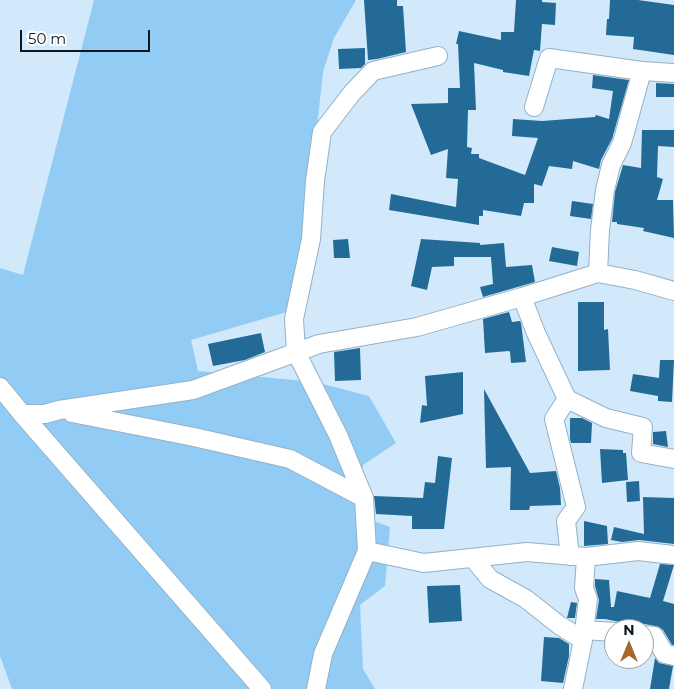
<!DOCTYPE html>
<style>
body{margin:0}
#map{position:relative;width:674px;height:689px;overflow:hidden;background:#d1e9fb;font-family:Montserrat,sans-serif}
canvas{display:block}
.north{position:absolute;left:604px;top:619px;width:50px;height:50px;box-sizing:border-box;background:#fff;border:1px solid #9da2a5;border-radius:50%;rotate:0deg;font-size:14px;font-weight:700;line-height:20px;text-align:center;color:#0b161e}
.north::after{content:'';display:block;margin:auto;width:18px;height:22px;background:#a6662f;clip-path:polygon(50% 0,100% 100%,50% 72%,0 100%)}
.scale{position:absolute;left:20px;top:30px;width:130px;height:22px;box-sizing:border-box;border:2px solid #0b161e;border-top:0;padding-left:6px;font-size:15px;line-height:18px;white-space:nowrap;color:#0b161e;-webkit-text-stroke:4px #fff;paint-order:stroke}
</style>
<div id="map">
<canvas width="674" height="689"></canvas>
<div class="north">N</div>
<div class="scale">50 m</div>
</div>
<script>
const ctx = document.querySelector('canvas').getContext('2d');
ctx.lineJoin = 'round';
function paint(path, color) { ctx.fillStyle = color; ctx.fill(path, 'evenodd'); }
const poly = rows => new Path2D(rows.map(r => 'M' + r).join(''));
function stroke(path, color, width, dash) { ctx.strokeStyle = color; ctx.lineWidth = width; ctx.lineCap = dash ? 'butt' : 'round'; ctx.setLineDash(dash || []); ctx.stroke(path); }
paint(poly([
 [94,0,356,0,334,38,323,72,297,309,191,340,198,371,315,382,369,396,396,443,363,465,357,515,390,527,385,586,360,605,363,669,375,689,12,689,0,656,0,268,23,275]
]), '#92ccf4');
paint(poly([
 [364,0,397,0,397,6,403,6,406,52,377,59,368,60],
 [516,0,542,0,542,2,556,3,555,25,542,24,540,51,534,50,529,76,503,72,503,70,474,63,476,110,468,110,467,147,472,148,471,154,479,154,479,158,525,175,538,138,512,136,513,119,542,121,595,117,596,115,609,119,613,91,592,88,593,75,629,80,612,139,601,160,599,169,573,161,572,169,549,166,542,186,534,184,534,203,524,203,521,216,483,210,483,216,479,216,479,225,389,210,391,194,456,207,458,179,446,178,448,149,431,155,411,104,448,103,448,88,460,88,458,44,456,44,459,31,501,40,501,32,514,32],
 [610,0,638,0,674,5,674,55,633,49,634,37,606,35,607,19,609,19],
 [365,48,365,64,361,68,339,69,338,49],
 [656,83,674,84,674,97,656,97],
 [642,130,674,130,674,147,658,146,657,177,663,179,657,200,673,200,674,238,643,231,644,228,617,224,617,222,612,222,615,192,623,165,641,168],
 [572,201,593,204,591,219,570,216],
 [348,239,350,258,334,258,333,240],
 [421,239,480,243,480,245,504,243,506,267,532,265,535,282,483,297,480,287,493,284,491,257,454,257,454,266,432,267,427,290,411,286],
 [552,247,579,252,577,266,549,261],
 [578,302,604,302,604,330,608,329,610,370,578,371],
 [509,312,512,322,520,321,521,323,526,362,511,363,510,352,509,351,485,353,483,319],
 [261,333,265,352,245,360,213,366,208,344],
 [360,348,361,380,335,381,334,352],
 [660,360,674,360,672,402,658,401,658,396,630,391,633,374,659,378],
 [463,372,463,414,420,423,422,405,427,406,425,376],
 [484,389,530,473,556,471,560,488,561,505,530,506,529,510,510,510,511,467,486,468],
 [570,418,582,418,592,423,591,443,571,443,570,439],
 [666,431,668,447,653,444,653,432],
 [600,449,623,450,623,453,626,453,628,480,602,483],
 [438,456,452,458,444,529,412,529,412,516,376,514,374,496,423,498,425,482,435,483],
 [639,481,640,501,627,502,626,482],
 [643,497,674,498,674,544,639,540,622,542,611,540,614,527,644,534],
 [584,521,607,526,608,544,584,546],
 [660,564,674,565,663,601,674,604,674,645,672,645,663,630,659,627,655,626,645,624,639,626,605,619,596,619,599,600,595,586,595,579,609,580,611,607,614,607,617,591,650,598],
 [460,585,462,621,429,623,427,586],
 [571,602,577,603,575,618,567,618],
 [544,637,559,638,569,644,569,656,563,683,541,681],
 [655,658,659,663,673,666,669,689,650,689]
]), '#236b96');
const minor = poly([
 [642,71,674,73],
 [534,107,549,58,642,71,622,143,611,165,605,190,600,230,598,273],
 [522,297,536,333,567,399,606,418,643,427,641,453,674,459],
 [0,387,22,414,262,689],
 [567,399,554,419,576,507,566,521,570,556],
 [72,413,194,437,290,459,364,498],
 [22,414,45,414,59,410,193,390,319,344,417,327,522,297,598,273,635,280,674,291],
 [367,551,424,563,527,552,586,557,638,551,674,555],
 [473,558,490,579,526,599,559,625,583,640],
 [584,630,614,632],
 [644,635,654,636,665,654,674,656],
 [316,689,323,654,367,551,364,498,338,435,296,352,294,319,311,239,315,181,322,132,352,93,373,71,438,56],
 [573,689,583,640,588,599,584,588,586,557]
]);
stroke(minor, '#94b1c7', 20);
stroke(minor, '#fff', 18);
</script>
